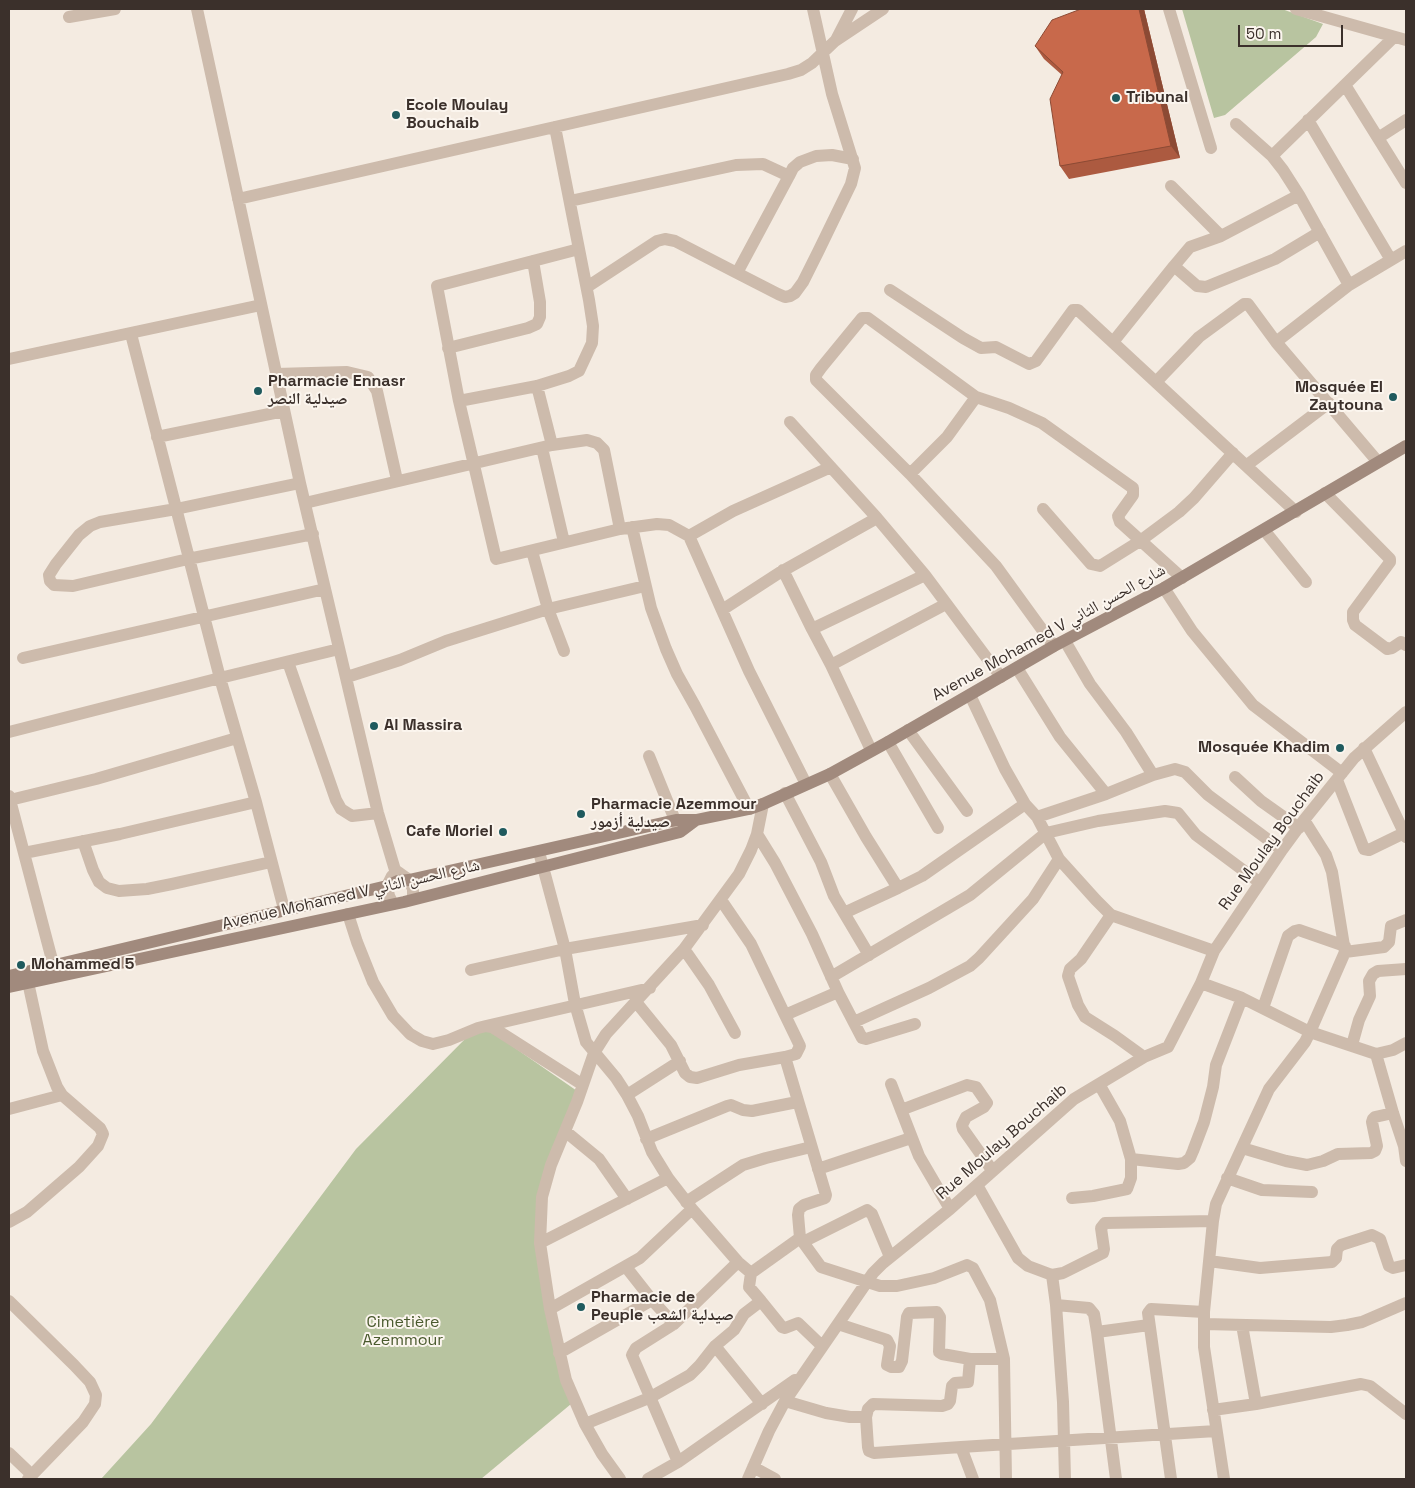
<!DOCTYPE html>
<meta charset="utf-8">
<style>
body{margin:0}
#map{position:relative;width:1415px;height:1488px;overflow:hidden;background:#f4ebe1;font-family:"Space Grotesk",sans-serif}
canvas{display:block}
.frame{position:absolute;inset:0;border:10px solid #3b302b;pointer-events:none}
.scale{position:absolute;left:1238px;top:25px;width:105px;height:22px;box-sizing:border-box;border:2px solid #3b302b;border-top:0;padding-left:6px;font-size:15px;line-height:18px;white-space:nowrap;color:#3b302b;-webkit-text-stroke:4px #fbf5ee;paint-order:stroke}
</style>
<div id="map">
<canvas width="1415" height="1488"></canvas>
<div class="frame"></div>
<div class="scale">50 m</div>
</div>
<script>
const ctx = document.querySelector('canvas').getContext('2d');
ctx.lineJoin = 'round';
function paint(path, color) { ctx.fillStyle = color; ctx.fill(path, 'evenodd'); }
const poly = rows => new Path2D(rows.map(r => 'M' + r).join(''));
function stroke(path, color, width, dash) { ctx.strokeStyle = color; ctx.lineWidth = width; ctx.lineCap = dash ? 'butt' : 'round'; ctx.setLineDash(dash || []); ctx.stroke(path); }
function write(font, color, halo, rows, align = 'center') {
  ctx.font = font + ' "Space Grotesk","Noto Naskh Arabic",sans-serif'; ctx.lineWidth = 4; ctx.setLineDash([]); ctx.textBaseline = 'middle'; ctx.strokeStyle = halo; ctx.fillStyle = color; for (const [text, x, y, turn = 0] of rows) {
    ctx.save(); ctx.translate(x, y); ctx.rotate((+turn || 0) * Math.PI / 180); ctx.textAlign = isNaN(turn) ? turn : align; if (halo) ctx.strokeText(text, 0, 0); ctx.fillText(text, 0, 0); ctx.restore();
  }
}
paint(poly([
 [1182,9,1282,9,1323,24,1316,37,1225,115,1214,118],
 [489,1030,580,1093,541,1188,550,1324,571,1404,481,1479,101,1479,151,1424,356,1149,469,1035]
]), '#b8c4a0');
stroke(poly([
 [197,9,300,483,378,813,395,870,409,880,413,889,413,899],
 [1169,9,1211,148],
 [1296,9,1406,40],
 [69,17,115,9],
 [836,40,852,9],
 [1345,85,1406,183],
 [1308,120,1391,260],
 [1236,124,1272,156,1283,170,1299,195,1349,285,1406,251],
 [555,127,589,300,593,326,592,343,579,371,569,376,537,386,459,401,496,559,620,529,657,524,669,525,689,536,749,671,806,784],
 [1378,138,1406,120],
 [1272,156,1394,37],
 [789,176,793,168,800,162,816,156,832,155,853,159],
 [1171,186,1221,236,1299,195],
 [238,199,788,74,801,70,812,63,835,41,883,9],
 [570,201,736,165,763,164,789,176,737,273,778,294,785,297,790,296,795,293,803,282,818,252,851,184,855,168,832,94,813,9],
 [1174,266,1190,247,1221,236],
 [587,287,657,241,665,239,675,241,737,273],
 [890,290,963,338,981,348,996,347,1029,364,1036,361,1073,310,1078,310,1296,512],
 [131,334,220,678,256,802,284,909],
 [1113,342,1174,266,1197,286,1206,287,1275,259,1320,232],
 [1276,342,1349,285],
 [448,348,528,328,537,324,540,317,540,302,533,261],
 [9,359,261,305],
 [276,374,347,372,368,377,377,391,397,480],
 [1156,382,1199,337,1244,304,1248,304,1276,342,1378,462],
 [537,386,552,445],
 [459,401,437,286,579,249],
 [790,422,877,518,925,575,1001,677],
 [157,437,284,411],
 [542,448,564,542],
 [1247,465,1329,403],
 [910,474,947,437,976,397],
 [300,483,176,509,100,522,90,526,79,535,56,564,49,575,50,581,54,585,73,586,188,559,313,534],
 [1325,493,1390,559,1390,562,1353,612,1353,620,1355,625,1387,649,1392,648,1401,642,1406,645],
 [305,503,552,445,587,440,597,443,604,450,620,529],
 [1043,509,1091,564,1100,566,1140,541,1179,512,1194,498,1233,453],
 [632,527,651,608,666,649,677,674,695,706,749,809],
 [1264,530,1306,582],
 [689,536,733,511,831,467],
 [532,551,548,609,564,651],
 [783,570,812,629,831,665],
 [1164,588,1192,631,1253,705,1342,773],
 [722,610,779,573,877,518],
 [812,629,925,575],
 [1065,641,1090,684,1126,732,1153,775,1175,769,1185,772,1208,795,1282,850],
 [1054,646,996,566,910,474,816,380,816,375,821,368,862,318,868,318,976,397,1009,408,1042,423,1133,488,1133,495,1118,516,1120,522,1182,578],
 [23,658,325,589],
 [288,662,336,800,341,809,352,816,378,813],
 [1017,668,1060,737,1106,794,1153,775],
 [347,677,400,660,446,641,548,609,645,586],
 [970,695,1005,769,1025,804,1037,817,1059,859,1096,900,1111,915,1214,951],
 [908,730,967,811],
 [9,732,220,678,339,649],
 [888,742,938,828],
 [1364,748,1406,837],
 [871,750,831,665,946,604],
 [649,756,679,830],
 [830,774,866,837,898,888,844,913],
 [1235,777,1261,801,1299,828],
 [1337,780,1364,849,1369,850,1404,833],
 [785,793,821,862,834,896,869,955],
 [9,796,56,975],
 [10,800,96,779,237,738],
 [1037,817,1106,794],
 [757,834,775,863,812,934,838,992,862,1038,866,1039,915,1024],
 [83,841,93,870,99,882,107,888,119,891,147,889,172,884,271,862],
 [539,852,565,949,575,1004,586,1042,616,1078,627,1095,638,1116,652,1152,668,1178,692,1209,738,1262,751,1273,800,1238,821,1267,880,1286,897,1286,934,1278,967,1265,973,1268,990,1300,1004,1359,1006,1479],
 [24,853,120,834,256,802],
 [392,876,387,886,389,896,393,904],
 [898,888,922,876,1025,804],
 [721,900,751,944,785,1015,838,992],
 [348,914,357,942,373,982,393,1016,410,1034,422,1041,433,1044,449,1040,478,1028,486,1026,492,1027,583,1085],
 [1111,915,1081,959,1070,969,1068,976,1078,1005,1085,1017,1115,1036,1144,1057],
 [684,949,709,985,735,1033],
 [1345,952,1384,947,1389,942,1391,926,1406,920],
 [471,970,565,949,703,925],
 [831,977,970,895,1046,833,1098,821,1165,811,1178,813,1196,835,1259,882],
 [1201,983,1242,998,1310,1032,1376,1054,1393,1050,1406,1043],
 [636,1002,671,1045,685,1073,690,1077,697,1078,739,1065,785,1057],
 [1263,1008,1288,936,1295,931,1299,930,1345,946],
 [785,1015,800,1046,796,1054,785,1057,826,1195,825,1198,804,1205,799,1209,798,1215,800,1238],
 [854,1022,929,988,970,966,979,958,1033,899,1059,859],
 [486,1026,650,988],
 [1352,1045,1359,1020,1370,996,1369,981,1373,974,1378,971,1406,969],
 [1376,1054,1393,1113,1404,1146,1406,1146],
 [891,1084,919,1156,950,1209],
 [1099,1084,1120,1121,1131,1159,1178,1164,1184,1163,1190,1158,1193,1151,1204,1122,1213,1087,1216,1065,1242,998],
 [627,1095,680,1061],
 [9,1109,62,1095],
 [901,1110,967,1085,976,1087,987,1103,984,1107,966,1117,962,1125,963,1129,992,1170],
 [565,1131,599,1159,627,1199],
 [646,1139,727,1106,731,1105,743,1110,752,1111,797,1102],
 [1404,1146,1406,1161],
 [1242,1148,1286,1161,1307,1165,1323,1161,1338,1154,1371,1153,1375,1151,1377,1146,1372,1122,1373,1119,1375,1117,1393,1113],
 [818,1169,911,1138],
 [1227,1178,1262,1190,1312,1192],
 [977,1185,1018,1258,1028,1266,1052,1275,1063,1273,1103,1253,1104,1249,1101,1228,1105,1223,1213,1221],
 [1072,1198,1093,1196,1127,1189,1131,1178,1131,1159],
 [686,1202,743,1165,766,1158,811,1147],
 [9,1222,27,1212,79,1167,98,1146,103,1134,100,1128,62,1095,57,1087,43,1051,26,973],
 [803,1242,867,1210,872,1214,890,1257],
 [540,1243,668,1178],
 [1209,1261,1260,1268,1332,1262,1336,1258,1337,1249,1341,1245,1372,1235,1380,1239,1389,1266,1393,1268,1406,1265],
 [626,1267,652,1300,674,1324,738,1262],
 [1052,1275,1056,1305,1089,1308,1094,1314,1097,1332,1149,1325],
 [9,1301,74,1365,90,1382,96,1395,95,1404,83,1422,28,1479],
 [761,1301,782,1327,785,1328,798,1323,822,1346],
 [1056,1305,1063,1402,1065,1479],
 [550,1309,640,1258,692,1209],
 [674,1324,636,1348,632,1355,678,1462],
 [838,1324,887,1340,890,1346,887,1365,891,1367,899,1367,902,1361,907,1317,909,1313,937,1312,940,1317,939,1352,942,1354,970,1359],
 [1204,1324,1331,1327,1347,1325,1362,1322,1406,1303],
 [1242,1325,1256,1404],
 [1097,1332,1116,1479],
 [715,1346,762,1404],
 [559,1353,652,1300],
 [785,1401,826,1413,850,1417,866,1417,868,1409,873,1404,942,1406,948,1404,950,1401,952,1386,955,1383,968,1382,970,1359,1004,1359],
 [1213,1410,1256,1404,1361,1384,1370,1386,1406,1414],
 [866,1417,868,1447,869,1451,874,1453,961,1447],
 [585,1424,649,1398,690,1375,700,1365,715,1346,734,1330,744,1314,761,1301,749,1287,751,1273],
 [9,1453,32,1475],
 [753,1467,775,1479],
 [620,1479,602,1454,585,1424,566,1380,550,1309,540,1243,542,1197,551,1165,577,1102,594,1053,606,1034,684,949,739,874,751,850,757,834,763,804],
 [648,1479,678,1462,795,1380],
 [748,1479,769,1431,785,1401,873,1273,883,1263,950,1209,1074,1099,1144,1057,1168,1047,1201,983,1214,951,1282,850,1304,820,1354,758,1406,712],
 [973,1479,961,1447,1216,1431],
 [1171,1479,1148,1313,1151,1309,1204,1312],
 [1224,1479,1204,1347,1204,1312,1213,1221,1216,1204,1269,1089,1305,1042,1310,1032,1345,952,1332,872,1326,855,1304,820]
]), '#cdbbac', 12);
stroke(poly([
 [9,976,387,886,398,881,409,880,676,820,696,820,749,809,763,804,830,774,888,742,1054,646,1164,588,1406,446],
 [9,987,404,902,680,832,696,820]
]), '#a18a7d', 12);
paint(poly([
 [1081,9,1144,9,1180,158,1069,179,1060,166,1062,75,1044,59,1035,46]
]), '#ac5a40');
paint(poly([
 [1139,9,1144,9,1180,158,1171,146]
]), '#8c4a34');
const building = poly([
 [1081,9,1139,9,1171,146,1060,166,1050,99,1063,72,1035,46,1052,20,1081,9]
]);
paint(building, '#c8694b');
stroke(building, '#8c4a34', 1);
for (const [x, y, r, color] of [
 [1116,98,5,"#1f5a5e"],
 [396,115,5,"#1f5a5e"],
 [258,391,5,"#1f5a5e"],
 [1393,397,5,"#1f5a5e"],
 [374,726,5,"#1f5a5e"],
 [1340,748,5,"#1f5a5e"],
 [581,814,5,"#1f5a5e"],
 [503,832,5,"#1f5a5e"],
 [21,965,5,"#1f5a5e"],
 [581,1307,5,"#1f5a5e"]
]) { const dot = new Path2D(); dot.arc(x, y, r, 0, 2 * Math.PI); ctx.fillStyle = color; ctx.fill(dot); stroke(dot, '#fbf5ee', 2); }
write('bold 16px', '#3b302b', '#fbf5ee', [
 ["Tribunal",1126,98],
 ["Ecole Moulay",406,106],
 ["Bouchaib",406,124],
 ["Pharmacie Ennasr",268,382],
 ["صيدلية النصر",268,400],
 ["Mosquée El",1383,388,"right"],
 ["Zaytouna",1383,406,"right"],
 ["Al Massira",384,726],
 ["Mosquée Khadim",1330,748,"right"],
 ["Pharmacie Azemmour",591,805],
 ["صيدلية أزمور",591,823],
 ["Cafe Moriel",493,832,"right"],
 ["Mohammed 5",31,965],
 ["Pharmacie de",591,1298],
 ["Peuple صيدلية الشعب",591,1316]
], 'left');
write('16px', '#3b302b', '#fbf5ee', [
 ["Avenue Mohamed V شارع الحسن الثاني",1049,633,-29],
 ["Rue Moulay Bouchaib",1272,841,-54],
 ["Avenue Mohamed V شارع الحسن الثاني",351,895,-13],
 ["Rue Moulay Bouchaib",1002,1142,-41]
]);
write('16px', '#4a5a2e', '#fbf5ee', [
 ["Cimetière",403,1323],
 ["Azemmour",403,1341]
]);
</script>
